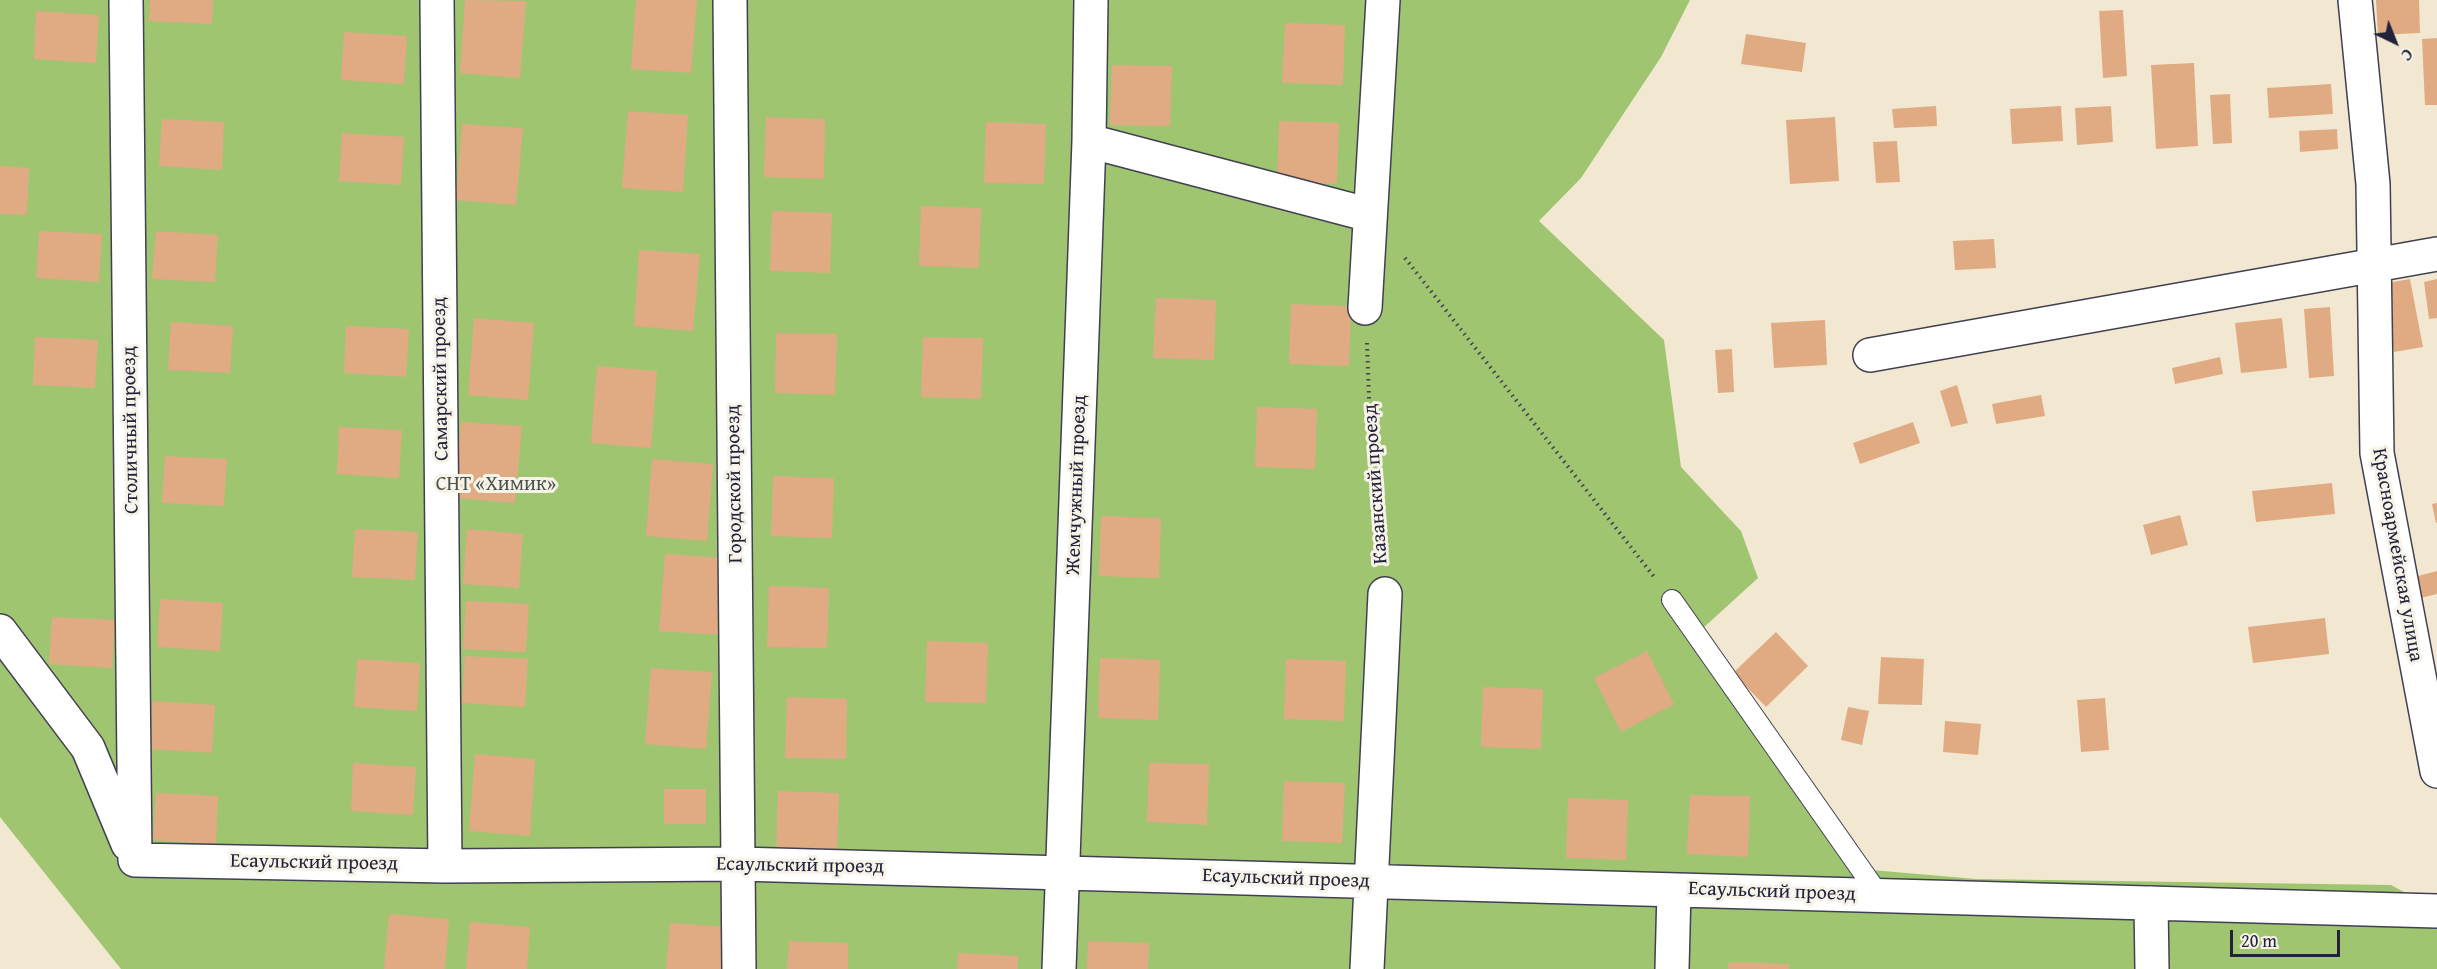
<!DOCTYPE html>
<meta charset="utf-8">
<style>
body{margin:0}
#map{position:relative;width:2437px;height:969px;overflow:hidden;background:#f2e8d2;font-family:"Gentium Book Plus",serif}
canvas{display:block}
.north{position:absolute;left:2365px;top:12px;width:60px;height:60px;-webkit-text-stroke:4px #f7f3e8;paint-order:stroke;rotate:137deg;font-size:16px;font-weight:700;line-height:24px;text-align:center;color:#22223b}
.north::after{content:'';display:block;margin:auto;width:21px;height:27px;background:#22223b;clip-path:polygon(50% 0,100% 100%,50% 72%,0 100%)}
.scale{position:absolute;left:2230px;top:930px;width:110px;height:27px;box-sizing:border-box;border:3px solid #22223b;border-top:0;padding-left:8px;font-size:18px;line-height:21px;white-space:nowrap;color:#22223b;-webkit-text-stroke:4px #f7f3e8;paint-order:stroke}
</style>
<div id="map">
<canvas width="2437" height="969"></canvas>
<div class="north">С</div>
<div class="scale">20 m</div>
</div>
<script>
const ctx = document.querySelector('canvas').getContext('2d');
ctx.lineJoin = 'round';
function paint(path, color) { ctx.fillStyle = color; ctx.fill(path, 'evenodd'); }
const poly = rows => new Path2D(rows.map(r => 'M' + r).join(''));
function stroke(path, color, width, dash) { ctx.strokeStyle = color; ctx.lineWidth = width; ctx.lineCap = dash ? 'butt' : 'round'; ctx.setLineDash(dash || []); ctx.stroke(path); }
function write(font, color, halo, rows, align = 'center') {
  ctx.font = font + ' "Gentium Book Plus",serif'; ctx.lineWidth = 6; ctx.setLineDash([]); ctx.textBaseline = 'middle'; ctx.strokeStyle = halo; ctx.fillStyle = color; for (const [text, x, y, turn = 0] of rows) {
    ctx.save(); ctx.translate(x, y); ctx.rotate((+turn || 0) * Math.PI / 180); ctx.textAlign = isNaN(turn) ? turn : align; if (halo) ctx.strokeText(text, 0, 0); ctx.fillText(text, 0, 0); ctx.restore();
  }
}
paint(poly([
 [0,0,1690,0,1661,57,1581,178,1539,221,1664,340,1681,467,1741,531,1758,578,1690,640,1860,869,1976,879,2391,885,2437,910,2437,969,121,969,0,817]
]), '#9fc570');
paint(poly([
 [150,0,213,0,212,24,149,21],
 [465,0,526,1,520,78,460,73],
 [636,0,697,0,691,73,631,69],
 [2376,0,2419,0,2420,33,2378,35],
 [2123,10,2127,76,2103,78,2099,11],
 [36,11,99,15,96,63,34,59],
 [1285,23,1345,25,1343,85,1282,83],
 [344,32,407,36,404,84,341,80],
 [1746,34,1806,43,1802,72,1741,64],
 [2437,38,2437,105,2425,105,2422,39],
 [2194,63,2198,146,2156,149,2151,65],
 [1112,65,1172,66,1170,126,1110,125],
 [2331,84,2333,114,2269,118,2267,88],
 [2230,94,2232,143,2213,144,2210,95],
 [1936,106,1937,126,1894,128,1892,109],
 [2061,106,2063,141,2012,144,2010,109],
 [2111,106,2113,142,2077,145,2075,108],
 [628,111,688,115,683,192,622,188],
 [766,117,825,119,824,179,764,177],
 [1835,117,1839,181,1790,184,1786,120],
 [162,119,224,122,222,170,159,166],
 [1279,121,1339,123,1337,184,1277,181],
 [986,122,1046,124,1044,184,984,183],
 [462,124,523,128,516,205,456,200],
 [2337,129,2338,149,2300,152,2299,131],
 [342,133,404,137,401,185,339,181],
 [1897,141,1900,182,1876,183,1873,142],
 [0,166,29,168,27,215,0,214],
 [921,206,981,208,979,268,919,266],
 [772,211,832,213,830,273,770,271],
 [39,231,102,234,99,282,36,278],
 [156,231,218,235,215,282,152,279],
 [1994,239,1996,268,1955,270,1953,241],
 [639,250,700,254,693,331,634,326],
 [2410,279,2423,347,2394,352,2381,284],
 [2437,279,2437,318,2429,319,2424,282],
 [1156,298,1216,300,1214,360,1153,358],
 [1291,304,1351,306,1349,366,1289,364],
 [2330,307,2334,376,2309,378,2304,309],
 [474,318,534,323,528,400,468,395],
 [2282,318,2287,368,2241,373,2235,323],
 [1825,320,1827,365,1774,368,1771,323],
 [171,322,233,326,230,373,168,370],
 [346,326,409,329,406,377,344,373],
 [776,333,837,334,835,395,775,393],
 [35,337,98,340,95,388,33,385],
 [923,337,983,338,981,399,921,397],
 [1732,349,1734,392,1718,393,1715,350],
 [2220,357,2223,374,2175,384,2172,368],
 [597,366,657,371,651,448,591,443],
 [1957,385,1968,423,1951,427,1940,391],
 [2041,395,2045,416,1996,424,1992,404],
 [1257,407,1317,409,1315,469,1255,467],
 [461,422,522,426,515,503,455,498],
 [1913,422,1920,443,1860,464,1853,443],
 [339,427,402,430,399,478,337,474],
 [165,456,227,459,224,506,162,503],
 [652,459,713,464,707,541,646,536],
 [773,476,834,478,832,538,771,536],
 [2332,483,2335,514,2256,522,2252,491],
 [2437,503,2437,523,2436,523,2432,504],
 [2180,515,2188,545,2151,555,2143,525],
 [1101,516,1161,518,1159,578,1099,576],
 [355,529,418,532,415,580,352,577],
 [467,529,523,534,519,588,463,584],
 [665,554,725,558,719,635,659,631],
 [2437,571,2437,594,2408,601,2403,580],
 [769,586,829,588,827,648,767,647],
 [160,599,223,603,220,651,157,647],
 [466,601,529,604,526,652,463,649],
 [52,617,115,620,112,668,49,664],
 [2325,618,2329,654,2253,663,2248,627],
 [1776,632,1808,666,1766,707,1733,673],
 [927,641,988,643,986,703,925,702],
 [1647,651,1674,704,1621,732,1594,678],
 [465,656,528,659,525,707,462,703],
 [1881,657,1924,659,1922,705,1878,704],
 [1100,658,1160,660,1158,720,1098,718],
 [357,659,420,663,417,711,354,707],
 [1286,659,1346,661,1344,721,1284,719],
 [651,668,712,672,706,749,645,744],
 [1483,687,1543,689,1541,749,1481,747],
 [787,697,847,699,846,759,785,758],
 [2105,698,2109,750,2081,752,2077,700],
 [152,701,215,705,212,753,150,749],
 [1848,707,1869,711,1862,745,1841,740],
 [1945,721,1981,724,1978,755,1943,752],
 [475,754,535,759,530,836,469,831],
 [353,763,416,767,413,815,351,811],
 [1149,763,1209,764,1207,825,1147,822],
 [1284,781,1345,783,1342,843,1282,841],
 [664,789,706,789,706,824,664,824],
 [778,791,839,793,837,853,776,851],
 [156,793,218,796,216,844,153,840],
 [1690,795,1750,796,1748,857,1687,854],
 [1568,798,1628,800,1626,860,1566,858],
 [389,914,449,919,445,969,384,969],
 [470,922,530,927,527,969,466,969],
 [670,923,730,927,727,969,666,969],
 [789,941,848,943,848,969,787,969],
 [1088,941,1149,943,1148,969,1087,969],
 [958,953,1018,956,1018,969,957,969],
 [1729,962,1789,964,1789,969,1728,969]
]), '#e0ab83');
const service = poly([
 [1672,600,1879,895]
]);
const minor = poly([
 [126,0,135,860],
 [437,0,445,866],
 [730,0,739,969],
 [2355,0,2373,184,2377,453,2437,771],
 [1089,141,1370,215],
 [1365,308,1383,0],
 [1870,355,2437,254],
 [0,631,88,748,128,844],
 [135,860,445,866,739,864,2437,911],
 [2151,903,2152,969],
 [1059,969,1089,141,1091,0],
 [1367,969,1385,594],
 [1672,969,1674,890]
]);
stroke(service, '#414052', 22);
stroke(minor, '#414052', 36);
stroke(poly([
 [1405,258,1655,578],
 [1367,343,1371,450,1382,560]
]), '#414052', 4, [1.5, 4.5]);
stroke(service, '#fff', 20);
stroke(minor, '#fff', 33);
write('20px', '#22223b', '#f7f3e8', [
 ["Самарский проезд",441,379,-91],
 ["Столичный проезд",131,430,-91],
 ["Городской проезд",735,484,-91],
 ["Казанский проезд",1376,484,-94],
 ["Жемчужный проезд",1077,485,-88],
 ["Красноармейская улица",2397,555,80],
 ["Есаульский проезд",314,863,1],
 ["Есаульский проезд",800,866,1],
 ["Есаульский проезд",1286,879,2],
 ["Есаульский проезд",1772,892,2]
]);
write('20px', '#48534b', '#f7f3e8', [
 ["СНТ «Химик»",496,485]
]);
</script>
